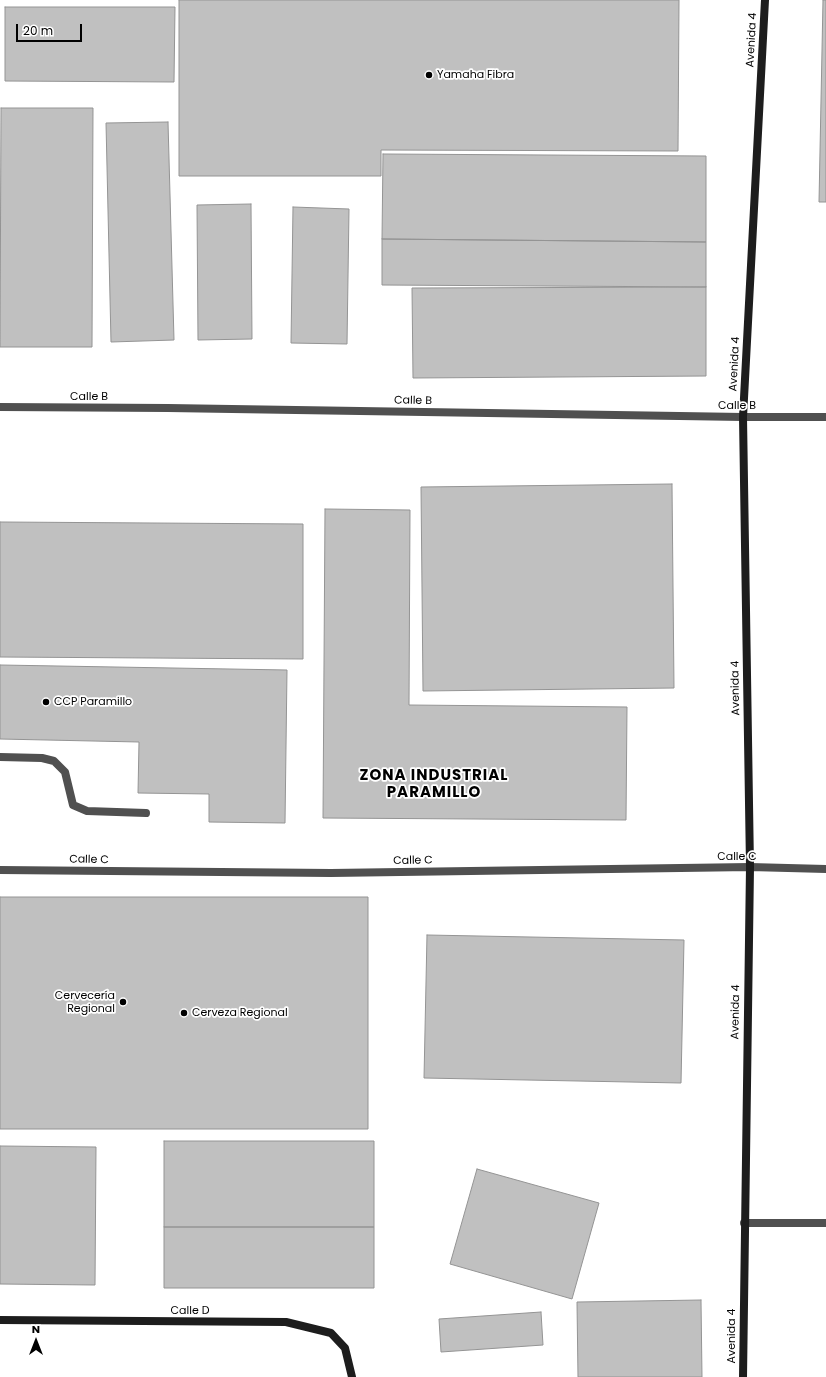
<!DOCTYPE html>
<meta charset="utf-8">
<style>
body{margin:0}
#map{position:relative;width:826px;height:1377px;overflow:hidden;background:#fff;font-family:Poppins,sans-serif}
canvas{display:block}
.north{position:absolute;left:16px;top:1321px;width:40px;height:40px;-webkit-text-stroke:3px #fff;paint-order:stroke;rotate:0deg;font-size:11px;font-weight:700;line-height:16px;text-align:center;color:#000}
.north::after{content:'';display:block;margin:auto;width:14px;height:18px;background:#000;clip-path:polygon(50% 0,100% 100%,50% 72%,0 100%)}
.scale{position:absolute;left:16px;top:24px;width:66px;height:18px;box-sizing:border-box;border:2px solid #000;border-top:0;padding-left:5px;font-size:12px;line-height:14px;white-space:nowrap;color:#000;-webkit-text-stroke:3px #fff;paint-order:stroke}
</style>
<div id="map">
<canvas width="826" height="1377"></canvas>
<div class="north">N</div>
<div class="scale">20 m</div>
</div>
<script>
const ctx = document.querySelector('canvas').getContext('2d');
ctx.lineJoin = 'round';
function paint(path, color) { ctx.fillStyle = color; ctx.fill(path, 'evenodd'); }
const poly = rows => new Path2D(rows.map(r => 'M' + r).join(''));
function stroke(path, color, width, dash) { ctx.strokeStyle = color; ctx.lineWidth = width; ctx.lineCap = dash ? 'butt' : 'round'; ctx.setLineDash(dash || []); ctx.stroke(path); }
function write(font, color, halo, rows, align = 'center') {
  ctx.font = font + ' Poppins,sans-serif'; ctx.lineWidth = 3.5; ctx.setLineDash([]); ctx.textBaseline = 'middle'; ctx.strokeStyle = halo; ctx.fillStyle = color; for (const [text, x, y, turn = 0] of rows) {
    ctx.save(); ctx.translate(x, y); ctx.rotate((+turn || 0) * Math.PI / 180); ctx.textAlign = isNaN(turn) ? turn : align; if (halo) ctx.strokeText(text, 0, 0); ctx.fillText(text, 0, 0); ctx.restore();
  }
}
const building = poly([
 [179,0,679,0,678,151,381,150,381,176,179,176,179,0],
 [823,0,826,0,826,202,819,202,823,0],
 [5,7,175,7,174,82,5,81,5,7],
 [1,108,93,108,92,347,0,347,1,108],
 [168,122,174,340,111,342,106,123,168,122],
 [383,154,706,156,706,242,382,239,383,154],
 [251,204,252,339,198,340,197,205,251,204],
 [293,207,349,209,347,344,291,343,293,207],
 [382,239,706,242,706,287,382,285,382,239],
 [706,287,706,376,413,378,412,288,706,287],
 [672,484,674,688,423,691,421,487,672,484],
 [325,509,410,510,409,705,627,707,626,820,323,818,325,509],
 [0,522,303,524,303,659,0,657,0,522],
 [0,665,287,670,285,823,209,822,209,794,138,793,139,742,0,739,0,665],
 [0,897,368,897,368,1129,0,1129,0,897],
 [427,935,684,940,681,1083,424,1078,427,935],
 [164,1141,374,1141,374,1227,164,1227,164,1141],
 [0,1146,96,1147,95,1285,0,1284,0,1146],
 [477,1169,599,1203,572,1299,450,1264,477,1169],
 [164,1227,374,1227,374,1288,164,1288,164,1227],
 [701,1300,702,1377,578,1377,577,1302,701,1300],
 [541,1312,543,1345,441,1352,439,1319,541,1312]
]);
paint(building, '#c0c0c0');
stroke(building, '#949494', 1);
stroke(poly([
 [0,757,42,758,54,761,65,772,73,805,87,811,146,813],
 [744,1223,826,1223]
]), '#505050', 8);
stroke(poly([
 [0,407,168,408,743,417,826,417],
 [0,870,331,873,750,867,826,869]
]), '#505050', 8);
stroke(poly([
 [0,1320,286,1322,331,1333,345,1348,352,1377],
 [743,1377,750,867,743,417,765,0]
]), '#1d1d1d', 8);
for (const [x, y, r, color] of [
 [429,75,4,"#000"],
 [46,702,4,"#000"],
 [123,1002,4,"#000"],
 [184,1013,4,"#000"]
]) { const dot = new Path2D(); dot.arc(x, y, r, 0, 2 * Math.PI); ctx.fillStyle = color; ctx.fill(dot); stroke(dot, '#fff', 1.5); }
write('11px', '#000', '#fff', [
 ["Avenida 4",752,40,-87],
 ["Avenida 4",735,364,-87],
 ["Calle B",89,397],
 ["Calle B",413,401,1],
 ["Calle B",737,406],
 ["Avenida 4",736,688,-91],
 ["Calle C",737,857],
 ["Calle C",89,860,1],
 ["Calle C",413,861,-1],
 ["Avenida 4",736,1012,-89],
 ["Calle D",190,1311],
 ["Avenida 4",732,1336,-90]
]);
write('11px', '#000', '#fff', [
 ["Yamaha Fibra",437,75],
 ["CCP Paramillo",54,702],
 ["Cervecería",115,996,"right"],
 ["Regional",115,1009,"right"],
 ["Cerveza Regional",192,1013]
], 'left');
ctx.letterSpacing = '1px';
write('bold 15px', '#000', '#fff', [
 ["ZONA INDUSTRIAL",434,776],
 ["PARAMILLO",434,793]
]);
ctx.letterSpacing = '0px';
</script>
